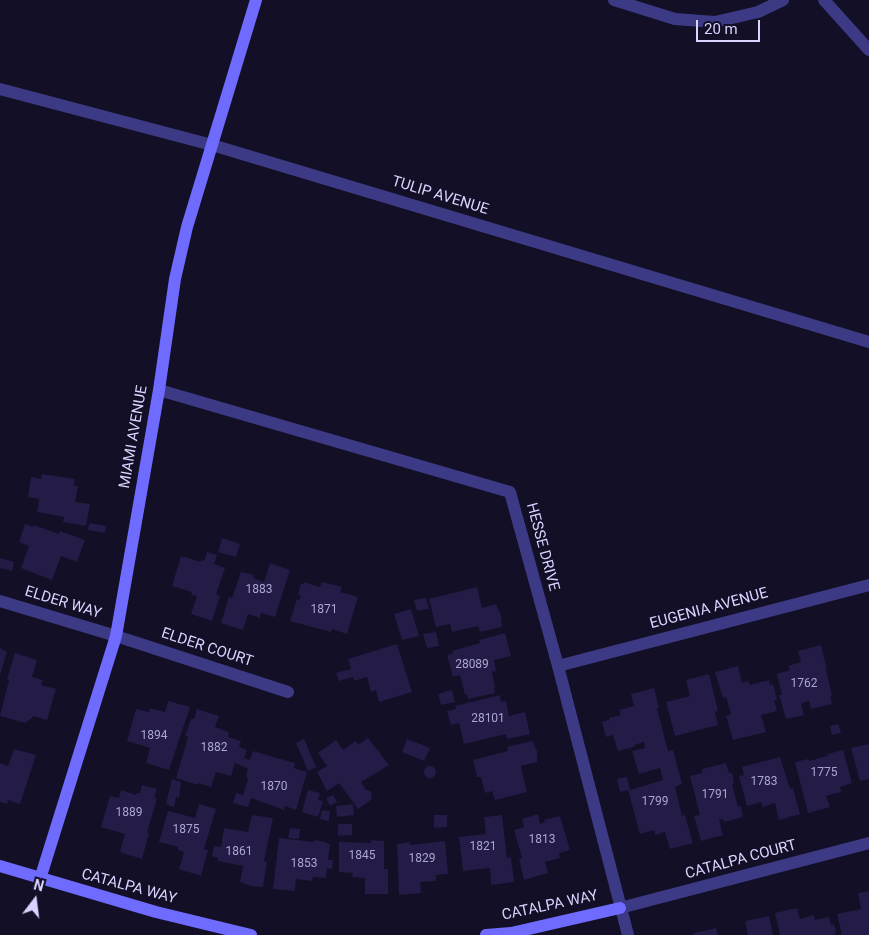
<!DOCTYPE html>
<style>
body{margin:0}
#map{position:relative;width:869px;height:935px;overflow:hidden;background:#130f26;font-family:Roboto,sans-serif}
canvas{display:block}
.north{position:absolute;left:10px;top:875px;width:50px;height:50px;-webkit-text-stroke:4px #130f26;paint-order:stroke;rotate:15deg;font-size:14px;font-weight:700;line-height:20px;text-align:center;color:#d9d4ff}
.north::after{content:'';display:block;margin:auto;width:18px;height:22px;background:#d9d4ff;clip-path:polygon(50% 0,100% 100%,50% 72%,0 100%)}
.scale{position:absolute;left:696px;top:20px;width:64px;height:22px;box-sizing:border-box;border:2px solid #d9d4ff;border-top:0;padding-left:6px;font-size:15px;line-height:18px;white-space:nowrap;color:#d9d4ff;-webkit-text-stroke:4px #130f26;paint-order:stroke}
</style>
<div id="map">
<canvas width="869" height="935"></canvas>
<div class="north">N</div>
<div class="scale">20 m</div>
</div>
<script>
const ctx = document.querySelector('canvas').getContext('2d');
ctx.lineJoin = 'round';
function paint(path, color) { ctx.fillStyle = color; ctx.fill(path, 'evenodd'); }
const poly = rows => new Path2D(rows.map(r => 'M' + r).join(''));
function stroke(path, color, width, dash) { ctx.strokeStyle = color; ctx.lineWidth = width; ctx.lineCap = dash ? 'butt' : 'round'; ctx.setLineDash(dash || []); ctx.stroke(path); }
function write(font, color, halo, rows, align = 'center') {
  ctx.font = font + ' Roboto,sans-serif'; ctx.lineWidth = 4.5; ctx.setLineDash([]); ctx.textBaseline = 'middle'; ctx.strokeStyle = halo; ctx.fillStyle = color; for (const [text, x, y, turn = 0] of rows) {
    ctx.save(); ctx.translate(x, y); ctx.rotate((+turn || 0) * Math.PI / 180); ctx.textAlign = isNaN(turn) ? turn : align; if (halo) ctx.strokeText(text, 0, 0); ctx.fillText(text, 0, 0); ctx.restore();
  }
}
paint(poly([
 [42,474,75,479,74,486,78,486,75,502,90,504,86,526,63,522,64,517,37,512,39,499,28,497,31,477,41,479],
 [89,523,106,526,105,533,88,530],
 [25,524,33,527,34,525,59,534,60,531,85,540,77,562,61,556,52,580,21,568,29,546,19,542],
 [222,538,240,544,236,557,218,552],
 [207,552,217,555,214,564,225,568,216,594,220,596,212,621,191,614,197,596,191,595,192,592,172,586,181,556,201,562,202,560,204,561],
 [0,558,14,562,12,571,0,568],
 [270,563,290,570,275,617,261,613,260,618,248,614,243,630,221,623,229,597,232,598,241,572,254,575,253,578,264,582],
 [304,582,320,587,322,582,342,587,340,592,358,597,347,634,332,629,331,632,290,621,297,599,299,600,301,595,298,595,301,583,304,584],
 [477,587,482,608,496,604,501,615,502,627,480,632,478,626,452,632,450,624,436,627,429,599],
 [426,598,429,609,417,611,414,600],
 [411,609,419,636,402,640,394,614],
 [436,632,439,646,427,648,423,634],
 [505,633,511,656,494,660,496,671,492,672,495,688,494,688,495,693,468,699,467,695,465,695,460,675,453,677,447,655,453,653,452,651,480,643,479,640],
 [397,644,412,692,379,702,376,690,371,692,367,677,354,681,353,677,339,681,336,673,351,669,348,659],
 [821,645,827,670,826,670,832,695,830,696,832,704,811,709,809,701,801,703,804,715,786,719,779,695,782,695,777,674,790,670,788,666,801,662,798,651],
 [0,648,7,652,0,675],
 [15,653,37,660,32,677,43,680,41,685,56,689,47,720,33,716,32,718,25,723,0,716,9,680,7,679],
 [738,666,742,683,748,681,750,685,769,680,770,685,773,684,777,700,774,701,777,711,761,715,766,732,733,740,726,716,731,714,726,697,723,698,715,672],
 [709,674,718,711,715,712,718,725,675,736,666,702,690,696,686,680],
 [654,688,659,708,657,708,668,751,673,750,682,784,675,787,682,816,685,815,693,843,670,849,665,832,655,835,654,830,640,834,628,790,620,792,617,779,627,777,630,790,663,780,660,768,639,774,632,751,645,748,644,742,634,745,634,747,618,751,613,735,606,737,602,722,609,720,609,718,621,715,619,710,634,706,631,694],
 [452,690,455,702,441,705,438,694],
 [500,695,501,702,506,701,509,716,525,712,530,734,507,739,506,734,464,744,459,723,451,725,447,711,456,709,455,706],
 [168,701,190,707,169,770,146,763,150,748,127,741,136,709,149,712,150,708,165,712],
 [197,709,219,716,215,727,229,732,228,737,241,741,239,747,247,750,244,758,250,760,253,751,295,763,294,768,307,772,296,810,285,806,284,810,251,798,248,807,233,803,236,793,243,795,248,779,246,776,248,769,235,763,231,776,216,772,211,787,198,783,198,785,176,778,188,737,185,736,191,719,194,719],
 [838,724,841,733,832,735,830,726],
 [368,738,389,765,361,782,366,790,371,791,372,799,358,809,339,783,327,791,317,772,327,766,318,753,336,740,343,750,356,741,358,745],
 [304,739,316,767,308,771,296,743],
 [407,739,430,748,424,761,402,752],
 [532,741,537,751,537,762,521,766,527,792,495,800,492,791,485,793,481,777,477,777,473,760,508,751,507,747],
 [869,744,869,779,860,781,851,748],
 [14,749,36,755,20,804,8,800,7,804,0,802,0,763,8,766],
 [843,750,852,783,840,787,841,792,826,796,830,807,808,813,795,762,808,759,809,761,828,756,828,754],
 [780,757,790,789,793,788,800,814,779,820,775,803,763,807,761,802,747,806,739,776,744,775,742,767],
 [726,763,729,773,732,773,734,783,732,784,738,807,741,806,743,817,724,822,723,819,719,820,723,835,701,841,694,816,700,815,690,776,702,773,702,769],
 '424 772a6 6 0 1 1 12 0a6 6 0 1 1-12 0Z',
 [172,779,181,782,179,798,176,797,174,807,166,804],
 [142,785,157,789,154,798,157,798,147,833,149,833,142,859,120,852,125,834,101,827,110,796,119,798,121,790,136,795,137,793,140,793],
 [308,790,320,793,318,800,323,801,318,817,302,812],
 [333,795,337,802,330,806,326,798],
 [199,804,216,809,204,849,208,850,201,876,179,869,184,852,178,850,178,847,159,842,168,811,195,818],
 [353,804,354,815,337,817,336,806],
 [322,810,330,811,329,821,320,819],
 [538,814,540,824,545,822,544,820,560,816,570,850,559,853,560,858,545,862,548,873,524,880,519,859,522,858,514,830,524,827,522,819],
 [252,815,273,818,264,861,267,862,263,887,251,886,240,882,243,866,218,861,218,858,212,856,214,846,221,847,224,828,248,832],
 [434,815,447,815,447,827,434,828],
 [502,815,507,858,511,857,514,882,491,885,490,868,463,871,459,837,486,834,484,817],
 [338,824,352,824,352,835,338,836],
 [290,828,300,829,299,839,288,838],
 [279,838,314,842,314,840,326,842,326,843,330,844,328,860,333,860,332,869,327,868,326,878,313,877,312,881,296,879,295,891,273,889],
 [371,840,384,841,384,869,388,869,388,894,365,894,365,878,352,877,353,873,339,872,339,842,371,843],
 [445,841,448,874,436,875,436,881,420,882,421,893,399,895,397,844,410,842,410,845],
 [869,891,869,935,842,935,837,914,861,909,858,893],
 [797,908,800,919,814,915,815,920,829,917,831,925,834,924,836,933,833,935,780,935,775,913],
 [769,916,773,935,748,935,745,921],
 [716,928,718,935,694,935,694,933]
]), '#241b47');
stroke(poly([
 [614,0,675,19,715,22,758,12,783,0],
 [824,0,869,50],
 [0,89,212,145,869,342],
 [159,390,510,492,558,666,628,935],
 [0,601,116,636,288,692],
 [558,666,869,585],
 [620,908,869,843]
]), '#3d3a85', 12);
stroke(poly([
 [0,866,156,912,251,935],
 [40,879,116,636,159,390,175,279,187,227,256,0],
 [486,935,511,933,620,908]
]), '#6f6bff', 12);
write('12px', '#aca6d1', null, [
 ["1883",259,590],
 ["1871",324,610],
 ["28089",472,665],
 ["1762",804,684],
 ["28101",488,719],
 ["1894",154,736],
 ["1882",214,748],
 ["1775",824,773],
 ["1783",764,782],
 ["1870",274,787],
 ["1791",715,795],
 ["1799",655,802],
 ["1889",129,813],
 ["1875",186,830],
 ["1813",542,840],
 ["1821",483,847],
 ["1861",239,852],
 ["1845",362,856],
 ["1829",422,859],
 ["1853",304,864]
]);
write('15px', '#d9d4ff', '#130f26', [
 ["TULIP AVENUE",440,196,17],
 ["MIAMI AVENUE",134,437,-80],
 ["HESSE DRIVE",542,547,75],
 ["ELDER WAY",63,603,17],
 ["EUGENIA AVENUE",709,609,-15],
 ["ELDER COURT",207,648,18],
 ["CATALPA COURT",741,860,-15],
 ["CATALPA WAY",129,887,15],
 ["CATALPA WAY",550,906,-12]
]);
</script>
